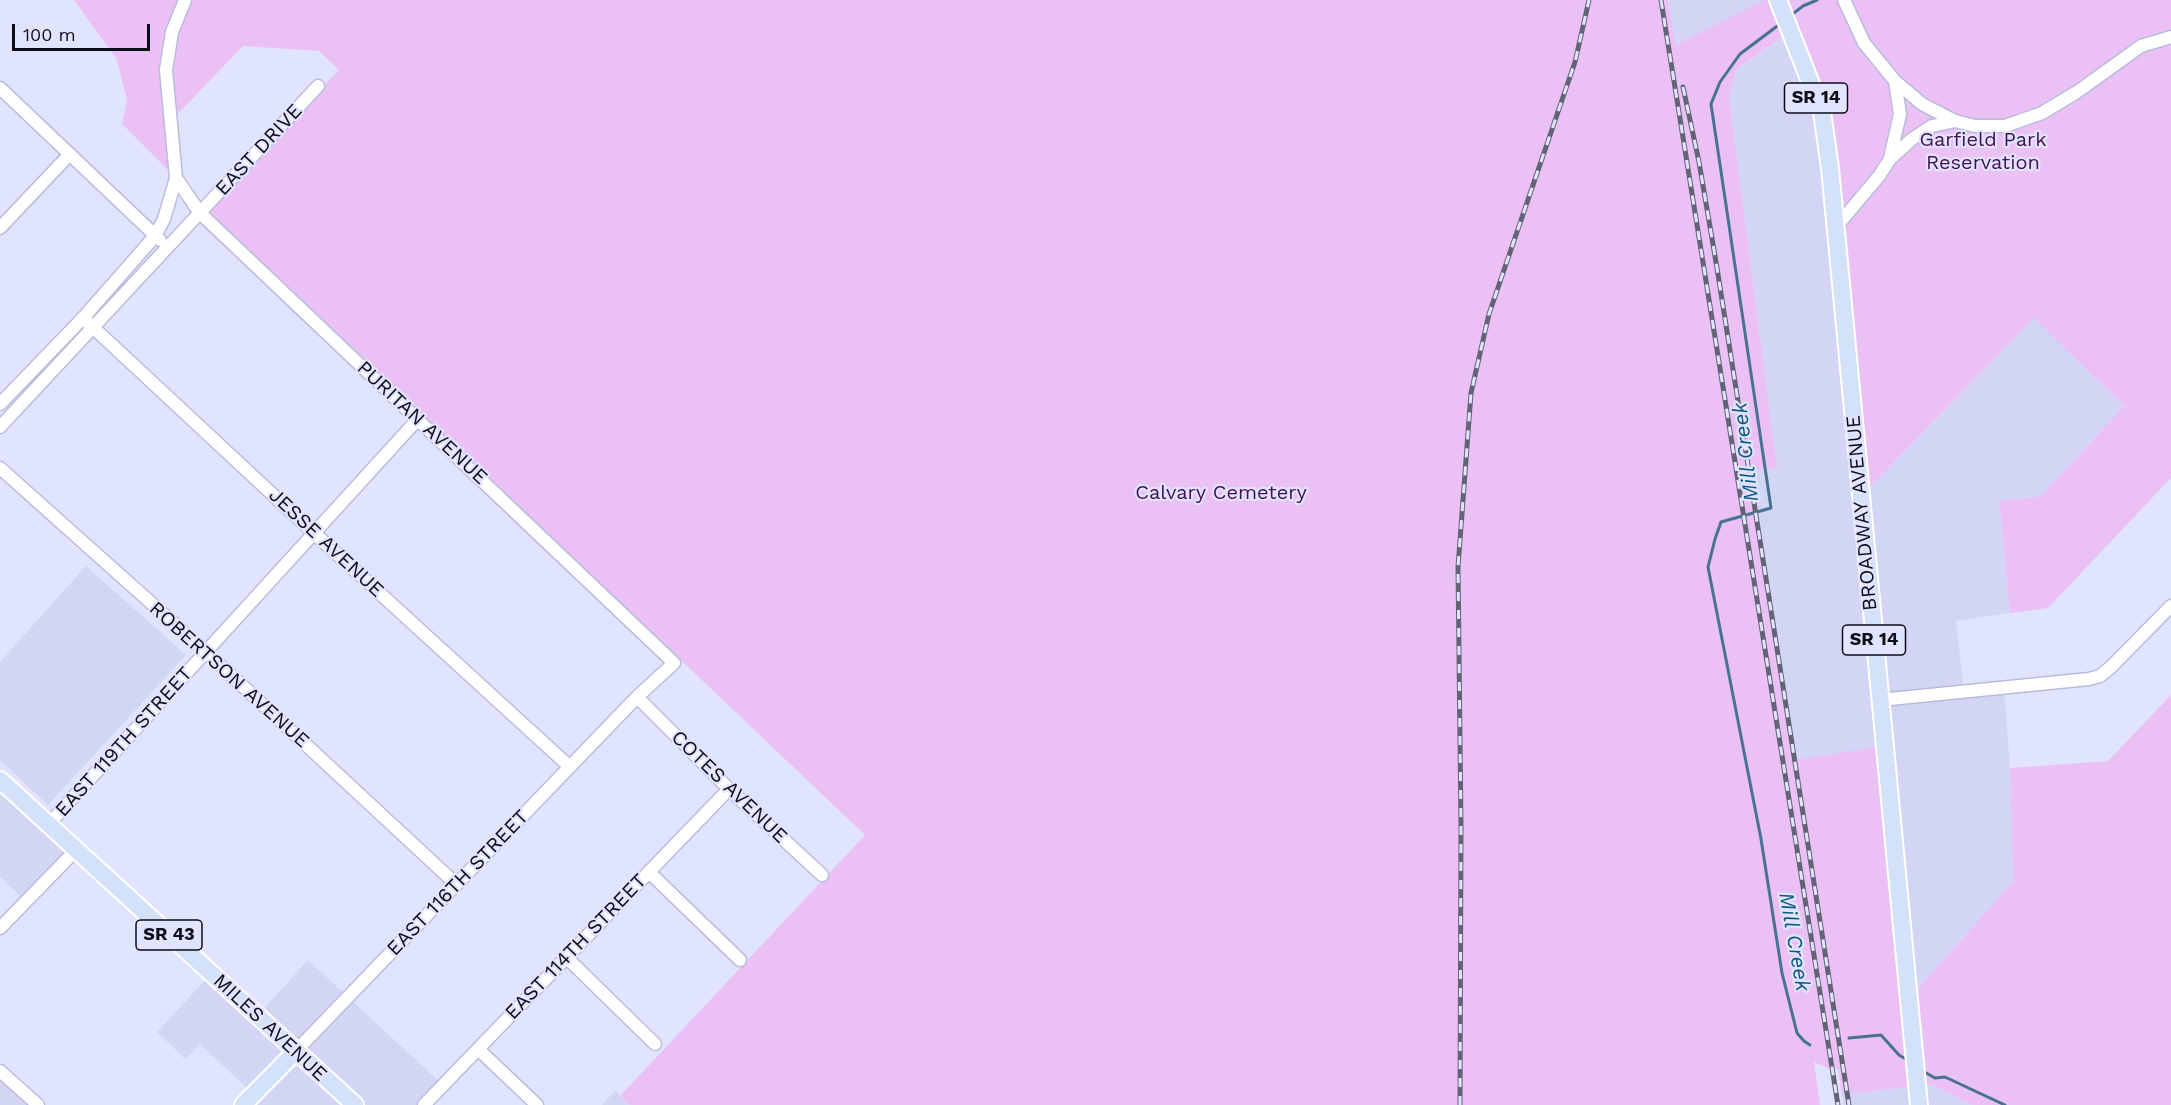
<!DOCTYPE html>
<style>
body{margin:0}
#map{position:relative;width:2171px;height:1105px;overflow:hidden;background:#e1e4ff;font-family:"Work Sans",sans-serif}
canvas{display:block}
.scale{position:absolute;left:12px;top:24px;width:138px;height:27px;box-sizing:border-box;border:3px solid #0c0d18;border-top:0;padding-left:8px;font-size:18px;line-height:21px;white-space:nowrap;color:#0c0d18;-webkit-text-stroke:4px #e1e4ff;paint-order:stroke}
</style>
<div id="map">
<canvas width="2171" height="1105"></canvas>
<div class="scale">100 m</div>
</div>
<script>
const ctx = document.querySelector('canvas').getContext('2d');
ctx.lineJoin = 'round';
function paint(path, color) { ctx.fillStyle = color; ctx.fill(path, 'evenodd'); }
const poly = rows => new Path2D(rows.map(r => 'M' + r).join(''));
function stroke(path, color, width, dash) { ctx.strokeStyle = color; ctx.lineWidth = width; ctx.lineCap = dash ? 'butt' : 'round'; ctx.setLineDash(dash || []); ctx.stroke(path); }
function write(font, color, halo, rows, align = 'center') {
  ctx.font = font + ' "Work Sans",sans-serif'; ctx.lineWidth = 4.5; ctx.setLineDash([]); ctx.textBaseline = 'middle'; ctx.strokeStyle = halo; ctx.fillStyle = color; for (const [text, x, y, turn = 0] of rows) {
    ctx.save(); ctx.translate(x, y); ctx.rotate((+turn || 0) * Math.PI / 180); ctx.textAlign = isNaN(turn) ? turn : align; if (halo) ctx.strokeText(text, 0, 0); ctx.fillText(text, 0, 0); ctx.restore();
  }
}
paint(poly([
 [1668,0,1764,0,1676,45],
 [1790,32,1822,112,1862,495,2035,317,2124,406,2041,496,1999,501,2010,613,1956,621,1964,691,2004,687,2010,768,2013,881,1909,999,1816,931,1743,472,1777,468,1729,97,1737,69],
 [86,566,186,655,48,805,0,760,0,662],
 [0,780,76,850,26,901,0,877],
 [308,960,443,1085,424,1105,243,1105,253,1094,200,1044,185,1059,157,1032,211,974,257,1016],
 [0,1071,38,1105,0,1105],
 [1930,1084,1972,1105,1843,1105,1842,1095],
 [615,1091,630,1105,602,1105]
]), '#d2d5f4');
paint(poly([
 [74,0,1668,0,1676,45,1764,0,2171,0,2171,478,2048,608,2010,613,1999,501,2041,496,2124,406,2034,318,1862,495,1832,168,1789,32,1737,69,1729,97,1777,468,1748,471,1794,760,1884,746,1910,998,2013,881,2010,768,2108,761,2171,695,2171,1105,1972,1105,1930,1084,1842,1095,1838,1069,1832,1070,1814,1062,1820,1105,630,1105,620,1096,865,835,207,210,339,70,319,51,243,46,171,121,176,178,122,124,127,100,117,60]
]), '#ebc1f5');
stroke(poly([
 [1790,16,1803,6,1817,0],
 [1780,24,1740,54,1720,82,1711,104,1771,508,1721,522,1715,539,1708,567,1761,839,1782,973,1797,1033,1804,1041,1810,1045],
 [1849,1038,1881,1035,1899,1055,1909,1061],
 [1921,1070,1935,1078,1945,1077,2005,1105]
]), '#477293', 3);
const minor = poly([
 [1844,0,1864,43,1895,81,1900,114,1890,158],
 [1895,81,1922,104,1955,121],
 [0,88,160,240],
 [176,178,200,213,674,663,637,697,295,1052],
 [1836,227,1879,176,1890,159,1912,139,1932,126,1955,121,1975,126,2005,126,2042,113,2077,92,2141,46,2171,37],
 [0,228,70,154],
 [83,318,315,534,570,767],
 [0,404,83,318,155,236,164,219,176,178,166,70,172,32,185,0],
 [0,427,318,86],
 [0,468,206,652,456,884],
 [637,697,729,789,822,875],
 [1880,700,2089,679,2100,676,2111,667,2171,606],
 [48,825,418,419],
 [649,872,740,960],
 [0,928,76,850],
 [566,957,655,1044],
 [478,1049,537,1105],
 [0,1071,38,1105],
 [424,1105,729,789]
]);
const major = poly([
 [1778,0,1822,112,1830,168,1919,1105],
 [0,780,355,1105],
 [243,1105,295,1052]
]);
stroke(minor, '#b9bcdc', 15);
stroke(major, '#fff', 20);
stroke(minor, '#fff', 12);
stroke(major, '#d3e1f9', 16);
const rail = poly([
 [1661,0,1838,1105],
 [1683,87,1699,162,1717,268,1849,1105],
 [1460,1105,1461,826,1458,567,1471,393,1489,314,1575,62,1589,0]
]);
stroke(rail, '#626475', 5);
stroke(rail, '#e1e4ff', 3, [9]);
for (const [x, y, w] of [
 [1816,98,63],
 [1874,640,63],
 [169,935,66]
]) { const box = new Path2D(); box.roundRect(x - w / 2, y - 15, w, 30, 4.5); ctx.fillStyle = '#e1e4ff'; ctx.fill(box); stroke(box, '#0c0d18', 1.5); }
write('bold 18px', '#0c0d18', null, [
 ["SR 14",1816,98],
 ["SR 14",1874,640],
 ["SR 43",169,935]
]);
write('20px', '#450e50', '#e1e4ff', [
 ["Garfield Park",1983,140],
 ["Reservation",1983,163],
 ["Calvary Cemetery",1221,493]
]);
write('20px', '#0c0d18', '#e1e4ff', [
 ["EAST DRIVE",259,150,-47],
 ["PURITAN AVENUE",422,423,43],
 ["BROADWAY AVENUE",1862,513,-95],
 ["JESSE AVENUE",326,543,43],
 ["ROBERTSON AVENUE",229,675,42],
 ["EAST 119TH STREET",124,742,-48],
 ["COTES AVENUE",729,787,44],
 ["EAST 116TH STREET",458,883,-46],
 ["EAST 114TH STREET",576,947,-46],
 ["MILES AVENUE",270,1028,43]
]);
write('italic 21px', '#0d5782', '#e1e4ff', [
 ["Mill Creek",1746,452,-97],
 ["Mill Creek",1794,942,80]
]);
</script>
